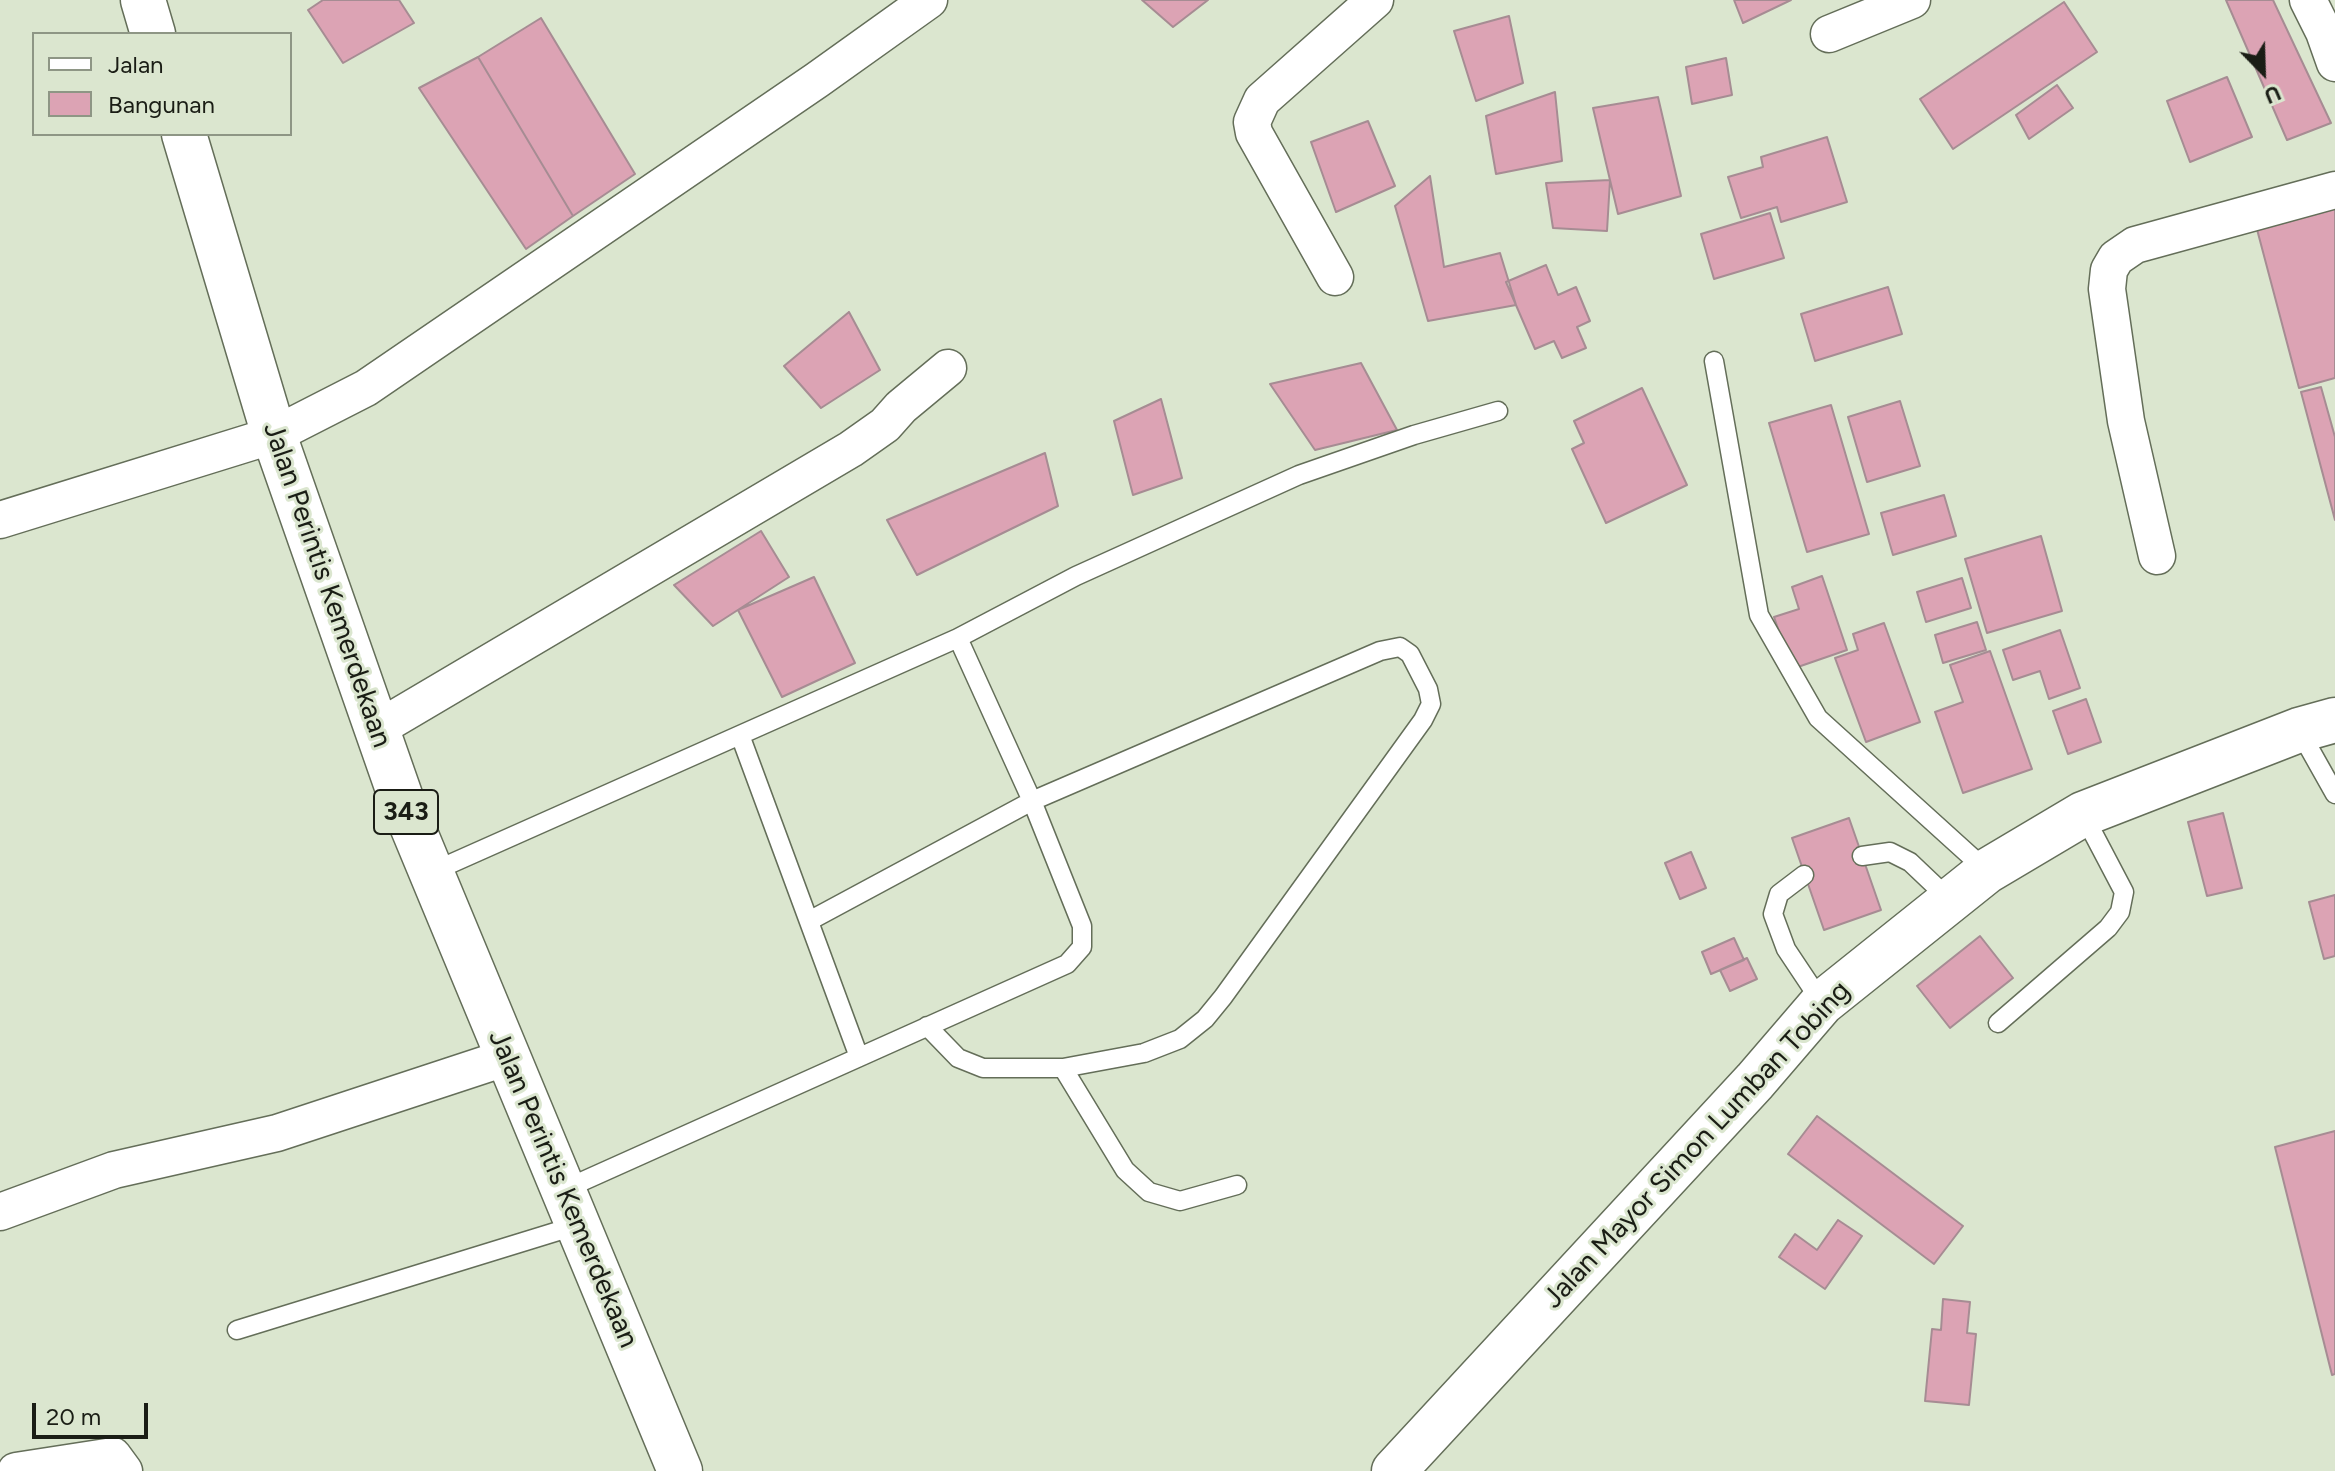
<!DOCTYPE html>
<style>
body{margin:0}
#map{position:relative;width:2335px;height:1471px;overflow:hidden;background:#dbe6cf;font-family:Figtree,sans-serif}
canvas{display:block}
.legend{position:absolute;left:32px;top:32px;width:260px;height:104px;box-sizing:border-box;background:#dbe6cf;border:2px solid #8e9685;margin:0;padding:10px 14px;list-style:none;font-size:24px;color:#1a1d15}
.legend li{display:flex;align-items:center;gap:16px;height:40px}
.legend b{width:40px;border:2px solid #8e9685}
.north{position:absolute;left:2223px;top:32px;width:80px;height:80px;-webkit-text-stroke:6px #dbe6cf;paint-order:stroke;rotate:157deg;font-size:22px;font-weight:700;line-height:32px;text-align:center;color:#1a1d15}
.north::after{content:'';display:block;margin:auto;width:28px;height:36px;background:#1a1d15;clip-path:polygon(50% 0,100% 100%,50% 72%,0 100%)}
.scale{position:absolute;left:32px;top:1403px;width:116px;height:36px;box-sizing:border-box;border:4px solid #1a1d15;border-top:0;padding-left:10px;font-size:24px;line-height:28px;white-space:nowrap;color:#1a1d15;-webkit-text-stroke:6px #dbe6cf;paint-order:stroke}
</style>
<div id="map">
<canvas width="2335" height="1471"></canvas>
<ul class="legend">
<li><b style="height:10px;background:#fff"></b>Jalan</li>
<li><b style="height:22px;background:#dca3b4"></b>Bangunan</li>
</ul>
<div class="north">U</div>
<div class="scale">20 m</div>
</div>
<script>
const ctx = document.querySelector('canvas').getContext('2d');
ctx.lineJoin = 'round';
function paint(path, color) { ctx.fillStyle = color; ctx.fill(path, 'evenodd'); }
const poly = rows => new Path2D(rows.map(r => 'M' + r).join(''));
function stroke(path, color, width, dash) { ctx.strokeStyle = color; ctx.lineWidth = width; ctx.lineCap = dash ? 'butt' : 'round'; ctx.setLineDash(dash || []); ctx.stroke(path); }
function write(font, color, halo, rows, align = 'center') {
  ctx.font = font + ' Figtree,sans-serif'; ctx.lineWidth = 6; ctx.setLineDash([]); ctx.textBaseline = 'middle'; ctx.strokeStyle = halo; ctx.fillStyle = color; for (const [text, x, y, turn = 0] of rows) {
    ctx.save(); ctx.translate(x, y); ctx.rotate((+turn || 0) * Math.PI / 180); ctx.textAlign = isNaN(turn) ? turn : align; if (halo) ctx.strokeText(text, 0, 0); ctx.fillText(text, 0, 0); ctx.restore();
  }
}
const building = poly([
 [323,0,399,0,414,23,343,63,308,10,323,0],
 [1142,0,1208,0,1173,27,1142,0],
 [1734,0,1791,0,1743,23,1734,0],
 [2226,0,2273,0,2331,123,2287,140,2226,0],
 [2064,2,2097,52,1953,149,1920,99,2064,2],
 [1509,16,1523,83,1476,101,1454,31,1509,16],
 [541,18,635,174,573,216,478,57,541,18],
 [478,57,573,216,526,249,419,88,478,57],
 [1726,58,1732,95,1692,104,1686,67,1726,58],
 [2227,77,2252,137,2190,162,2167,101,2227,77],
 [2057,85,2073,108,2029,139,2016,115,2057,85],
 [1555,92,1562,161,1496,174,1486,116,1555,92],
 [1658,97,1681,196,1618,214,1593,108,1658,97],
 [1368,121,1395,186,1336,212,1311,142,1368,121],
 [1827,137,1847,202,1781,222,1777,207,1741,218,1728,177,1763,167,1761,157,1827,137],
 [1430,176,1444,267,1500,253,1516,305,1428,321,1395,206,1430,176],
 [1610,180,1607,231,1553,228,1546,183,1610,180],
 [2335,196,2335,378,2299,388,2254,218,2335,196],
 [1770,213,1784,258,1714,279,1701,234,1770,213],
 [1546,265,1558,295,1576,287,1590,321,1577,327,1586,348,1562,358,1554,341,1535,349,1506,282,1546,265],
 [1888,287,1902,334,1815,361,1801,314,1888,287],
 [849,312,880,370,821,408,784,366,849,312],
 [1361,363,1397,430,1315,450,1270,384,1361,363],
 [2321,387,2335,437,2335,520,2301,392,2321,387],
 [1642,388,1687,485,1606,523,1572,449,1584,443,1574,421,1642,388],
 [1161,399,1182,478,1133,495,1114,421,1161,399],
 [1900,401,1920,466,1867,482,1848,417,1900,401],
 [1831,405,1869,534,1807,552,1769,423,1831,405],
 [1045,453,1058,506,917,575,887,520,1045,453],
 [1944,495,1956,536,1893,555,1881,513,1944,495],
 [761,531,789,577,713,626,674,585,761,531],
 [2041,536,2062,611,1987,633,1965,559,2041,536],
 [1822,576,1847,650,1792,669,1774,617,1799,609,1792,587,1822,576],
 [814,577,855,663,782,697,738,610,814,577],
 [1962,578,1971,608,1926,622,1917,592,1962,578],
 [1977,622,1986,650,1943,663,1935,635,1977,622],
 [1884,623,1920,722,1866,742,1835,658,1858,650,1853,634,1884,623],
 [2060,630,2080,688,2049,699,2040,671,2013,680,2003,650,2060,630],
 [1990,651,2032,769,1963,793,1935,712,1963,702,1950,665,1990,651],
 [2086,699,2101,742,2068,754,2053,711,2086,699],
 [2223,813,2242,888,2207,896,2188,822,2223,813],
 [1849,818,1881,910,1824,930,1792,838,1849,818],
 [1691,852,1706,888,1680,899,1665,863,1691,852],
 [2335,895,2335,956,2324,959,2309,902,2335,895],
 [1980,936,2013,978,1950,1028,1917,986,1980,936],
 [1734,938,1744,960,1711,974,1702,952,1734,938],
 [1747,958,1757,979,1730,991,1720,970,1747,958],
 [1817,1116,1963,1226,1934,1264,1788,1154,1817,1116],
 [2335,1131,2335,1374,2332,1375,2275,1147,2335,1131],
 [1838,1220,1862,1236,1825,1289,1779,1257,1795,1234,1817,1250,1838,1220],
 [1943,1299,1970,1302,1967,1333,1976,1334,1969,1405,1925,1401,1932,1329,1941,1330,1943,1299]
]);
paint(building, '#dca3b4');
stroke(building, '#a68c93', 2);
const service = poly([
 [1714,361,1759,615,1818,718,1987,871],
 [958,638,1076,576,1299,475,1414,435,1498,411],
 [2299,730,2335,794],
 [740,735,859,1057],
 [1862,856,1890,852,1910,862,1950,900],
 [432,872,958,638,1032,801,1082,926,1082,947,1067,964,563,1190],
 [1804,875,1779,894,1773,914,1786,949,1822,1003],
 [809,921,1032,801,1380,651,1400,647,1410,654,1428,689,1431,704,1423,720,1223,997,1205,1019,1180,1039,1144,1053,1063,1068,983,1068,958,1058,927,1026],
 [1998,1023,2108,928,2120,912,2124,892,2083,814],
 [1063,1068,1125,1170,1149,1192,1180,1201,1237,1185],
 [237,1330,578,1225]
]);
const minor = poly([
 [2308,0,2324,32,2335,63],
 [1829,34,1912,0],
 [1335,277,1254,133,1252,122,1262,100,1375,0],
 [0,520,274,435,366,388,817,80,929,0],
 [2157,556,2126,421,2107,289,2109,270,2116,258,2135,245,2335,190],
 [377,729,851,449,885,425,901,407,948,368],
 [0,1212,114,1170,277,1133,508,1057],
 [16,1471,113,1456,124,1471]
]);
const primary = poly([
 [143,0,153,34],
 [184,134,274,435,403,804,680,1471],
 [1394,1471,1755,1081,1822,1003,1987,871,2083,814,2299,730,2335,720]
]);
stroke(service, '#646e59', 21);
stroke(minor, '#646e59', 39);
stroke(primary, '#646e59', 47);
stroke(service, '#fff', 18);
stroke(minor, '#fff', 36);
stroke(primary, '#fff', 44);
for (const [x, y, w] of [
 [406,812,64]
]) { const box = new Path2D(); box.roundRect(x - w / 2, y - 22, w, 44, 6); ctx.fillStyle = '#dbe6cf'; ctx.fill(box); stroke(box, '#1a1d15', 2); }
write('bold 26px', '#1a1d15', null, [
 ["343",406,812]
]);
write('28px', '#1a1d15', '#dbe6cf', [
 ["Jalan Perintis Kemerdekaan",327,585,71],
 ["Jalan Mayor Simon Lumban Tobing",1697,1145,-47],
 ["Jalan Perintis Kemerdekaan",563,1189,67]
]);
</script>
